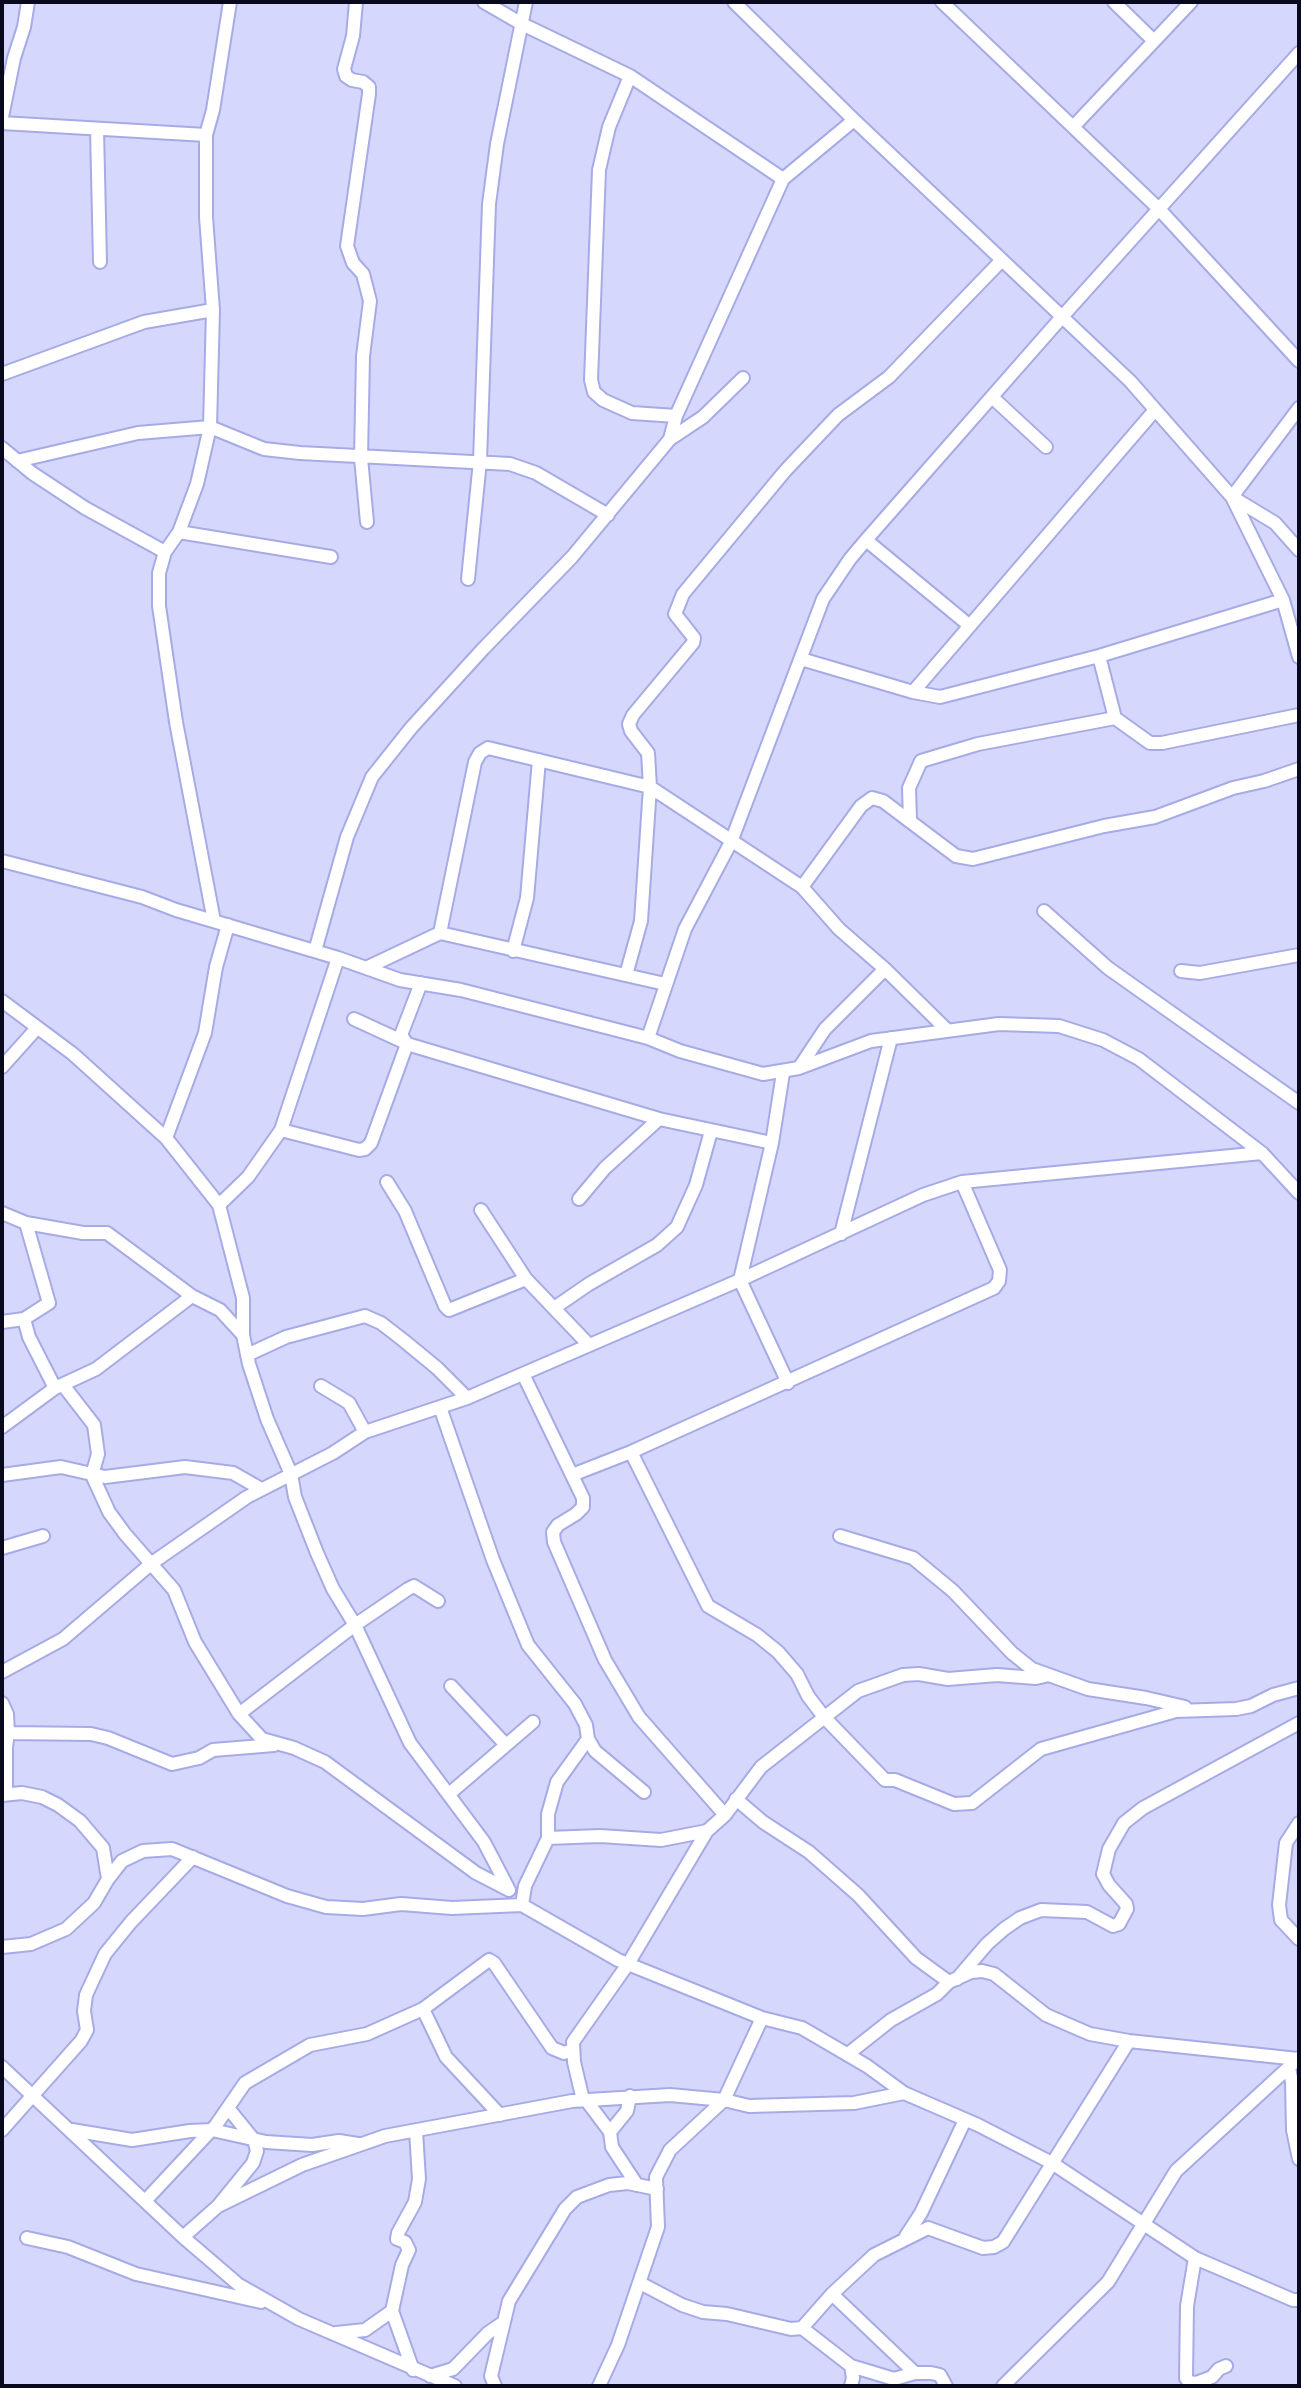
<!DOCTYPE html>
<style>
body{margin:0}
#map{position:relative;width:1301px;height:2388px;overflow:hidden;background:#d5d8fc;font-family:Mulish,sans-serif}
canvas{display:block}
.frame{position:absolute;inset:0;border:4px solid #09091d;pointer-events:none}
</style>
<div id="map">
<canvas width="1301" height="2388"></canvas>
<div class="frame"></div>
</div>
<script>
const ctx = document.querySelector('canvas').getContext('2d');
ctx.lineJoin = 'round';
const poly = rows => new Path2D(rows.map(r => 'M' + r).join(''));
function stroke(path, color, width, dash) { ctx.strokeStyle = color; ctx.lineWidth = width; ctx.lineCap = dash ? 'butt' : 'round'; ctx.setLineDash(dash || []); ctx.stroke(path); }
const minor = poly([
 [356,2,353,36,344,69,346,76,352,80,363,82,369,87,369,94,347,246,353,263,363,274,370,301,363,356,361,458,367,522],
 [484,2,522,24,630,76,783,179],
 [734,2,854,120,1130,381,1232,497,1283,600,1299,657],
 [942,2,1159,209,1299,361],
 [1114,2,1154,41],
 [630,76,609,127,599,170,591,380,594,392,603,400,632,413,676,416],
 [2,117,14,58,24,27,28,2],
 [2,123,206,135],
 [1073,127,1191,2],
 [97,129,100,262],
 [2,374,144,322,213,310],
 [992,397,1046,447],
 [1299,408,1232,497,1275,523,1299,550],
 [670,439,703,417,743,378],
 [2,448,32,473,85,508,165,552],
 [17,461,138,433,210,427,264,449,300,453,510,464,536,473,608,515],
 [179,532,331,557],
 [866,540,970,626],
 [468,579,480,461,489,204,497,144,526,2],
 [1099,656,1115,718],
 [801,659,913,692,940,697,1099,656,1283,600],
 [913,692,1155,410],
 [910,820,909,788,921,761,978,744,1115,718,1150,743,1162,743,1299,715],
 [2,861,142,897,176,910,338,958,400,980,461,990,648,1038,680,1051,763,1074,799,1068,871,1041,999,1024,1059,1026,1103,1040,1139,1059,1262,1153,1299,1193],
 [802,887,861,806,872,798,883,801,956,856,973,859,1104,826,1155,817,1233,788,1264,781,1299,769],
 [1044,911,1108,968,1299,1103],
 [214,921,176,722,159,606,159,573,165,552,179,532,197,484,210,427,213,310,206,217,206,135,213,110,230,2],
 [440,933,475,762,480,753,488,748,650,787,802,887,839,929,885,969,947,1030],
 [315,951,347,837,372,777,411,728,483,649,572,557,670,439,676,416,783,179,854,120],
 [513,951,527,898,539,760],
 [366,968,440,933,665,984],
 [1181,971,1200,973,1299,955],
 [626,975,641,921,650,787,648,753,631,731,629,724,633,715,693,643,694,638,675,614,683,594,785,471,838,415,889,377,1001,261],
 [421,983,401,1035,407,1044,659,1119,772,1143],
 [2,1001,73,1054,166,1138,219,1205,243,1298,243,1335,249,1364,267,1419,291,1474,295,1497,317,1553,333,1589,355,1625,410,1743,484,1842,509,1890],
 [354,1019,404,1042],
 [648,1038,685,929,731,842,823,599,850,559,866,540,1061,318,1299,53],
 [2,1067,37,1028],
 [799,1068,825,1029,885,969],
 [783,1073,772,1143,740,1280,788,1383],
 [281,1130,359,1150,365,1149,371,1143,407,1044],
 [166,1138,205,1033,216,967,228,925],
 [387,1182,405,1211,445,1306,449,1310,526,1279],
 [579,1199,605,1168,659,1119],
 [219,1205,248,1177,281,1130,338,958],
 [481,1210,526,1279,589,1345],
 [2,1213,26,1223,83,1233,107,1233,192,1296,220,1310,243,1335],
 [841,1234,891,1038],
 [554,1308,589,1284,657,1245,677,1227,696,1185,711,1131],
 [24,1319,29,1337,55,1388],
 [2,1322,24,1319,49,1303,26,1223],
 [247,1355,286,1337,365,1316,381,1323,403,1340,437,1368,467,1398],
 [523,1374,583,1498,583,1507,576,1514,558,1525,553,1532,554,1542,605,1660,639,1717,725,1815],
 [63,1385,94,1425,98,1454,92,1475,109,1512,125,1534,174,1590,195,1642,239,1714,262,1739,294,1748,325,1762,476,1873,509,1890],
 [321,1386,349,1403,365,1432],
 [440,1407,493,1560,528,1645,575,1704,586,1725,588,1739,595,1751,644,1792],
 [2,1427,55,1388,96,1369,192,1296],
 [631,1452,708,1606,757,1635,778,1652,797,1674,808,1696,824,1717,885,1780,895,1780,954,1804,972,1803,1041,1749,1176,1711,1236,1709,1251,1706,1273,1695,1299,1688],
 [2,1475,61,1467,105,1477,185,1467,233,1473,261,1489],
 [572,1475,631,1452,994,1288,999,1281,1000,1270,962,1182],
 [840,1536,913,1558,953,1591,1012,1653,1032,1669,1088,1689,1146,1698,1185,1707],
 [2,1548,43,1536],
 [2,1672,63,1639,152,1563,247,1497,333,1453,365,1432,467,1398,740,1280,923,1195,962,1182,1262,1153],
 [451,1686,506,1745],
 [2,1703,7,1714,8,1733,6,1747,6,1793],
 [239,1714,355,1625,408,1589,414,1586,438,1601],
 [2,1736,8,1733,91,1734,108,1738,172,1764,199,1758,213,1750,274,1745],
 [449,1794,533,1722],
 [2,1795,22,1793,42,1797,58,1805,80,1821,103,1848,108,1879],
 [736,1799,763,1822,809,1852,858,1895,916,1958,949,1982],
 [1299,1823,1286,1843,1279,1905,1281,1920,1299,1939],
 [548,1838,600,1836,661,1840,707,1831],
 [522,1905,525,1886,548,1838,548,1814,557,1782,588,1739],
 [2,1947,31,1944,66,1929,94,1903,108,1879,122,1861,143,1851,172,1849,287,1896,326,1907,363,1909,401,1904,452,1908,522,1905,618,1960,762,2018,802,2028,867,2066,904,2093,978,2125,1052,2163,1195,2258,1293,2300,1299,2300],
 [957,1979,987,1944,1004,1929,1020,1918,1041,1910,1087,1912,1113,1926,1119,1924,1127,1909,1126,1904,1109,1885,1103,1874,1109,1849,1124,1823,1143,1808,1299,1723],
 [423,2009,446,2057,500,2115],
 [848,2054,891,2020,937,1994,949,1982,971,1972,982,1971,994,1974,1046,2015,1090,2034,1129,2041,1298,2059],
 [2,2067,183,2237,239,2285,299,2319,455,2386],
 [1289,2068,1292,2082,1293,2130,1299,2159],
 [583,2100,574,2062,573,2042,628,1964,707,1831,725,1815,761,1767,858,1691,903,1675,919,1674,948,1679,997,1675,1036,1678,1045,1676],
 [586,2100,610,2132,612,2147,637,2185],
 [2,2130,81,2041,87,2030,84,2011,86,1995,105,1954,131,1922,193,1857],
 [72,2130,132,2140,190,2131,212,2130,266,2142,312,2145,339,2141,358,2144],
 [610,2132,627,2111,630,2096],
 [146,2200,216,2125,245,2083,310,2045,367,2034,423,2009,489,1960,494,1963,552,2048,564,2053,572,2050],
 [218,2206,302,2165,385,2136,572,2101,670,2095,724,2100,749,2106,854,2103,904,2093],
 [906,2236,921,2213,965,2120],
 [183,2237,218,2206,253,2163,257,2151,254,2140,228,2108],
 [27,2238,68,2247,136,2274,261,2302],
 [1195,2258,1187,2306,1186,2378,1189,2382,1196,2383,1212,2377,1219,2369,1226,2366],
 [640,2283,682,2305,703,2312,727,2314,791,2329,802,2328,832,2294,874,2255,928,2228,983,2248,994,2247,1003,2242,1129,2041],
 [832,2294,915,2373],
 [392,2311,413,2370],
 [802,2328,851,2366,894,2379,915,2373,931,2373,940,2375,946,2386],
 [336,2333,365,2330,392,2311,402,2265,409,2250,405,2242,397,2239,398,2233,415,2202,419,2179,416,2131],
 [851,2366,853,2378,851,2386],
 [430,2376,453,2369,488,2333,501,2324],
 [495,2386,491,2376,509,2301,565,2209,577,2197,609,2185,628,2183,657,2189],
 [599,2386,618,2345,658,2227,656,2177,670,2150,724,2100,762,2018],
 [1003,2386,1108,2282,1176,2171,1299,2058]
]);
stroke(minor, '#a7abe5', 16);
stroke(minor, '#fff', 12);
</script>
